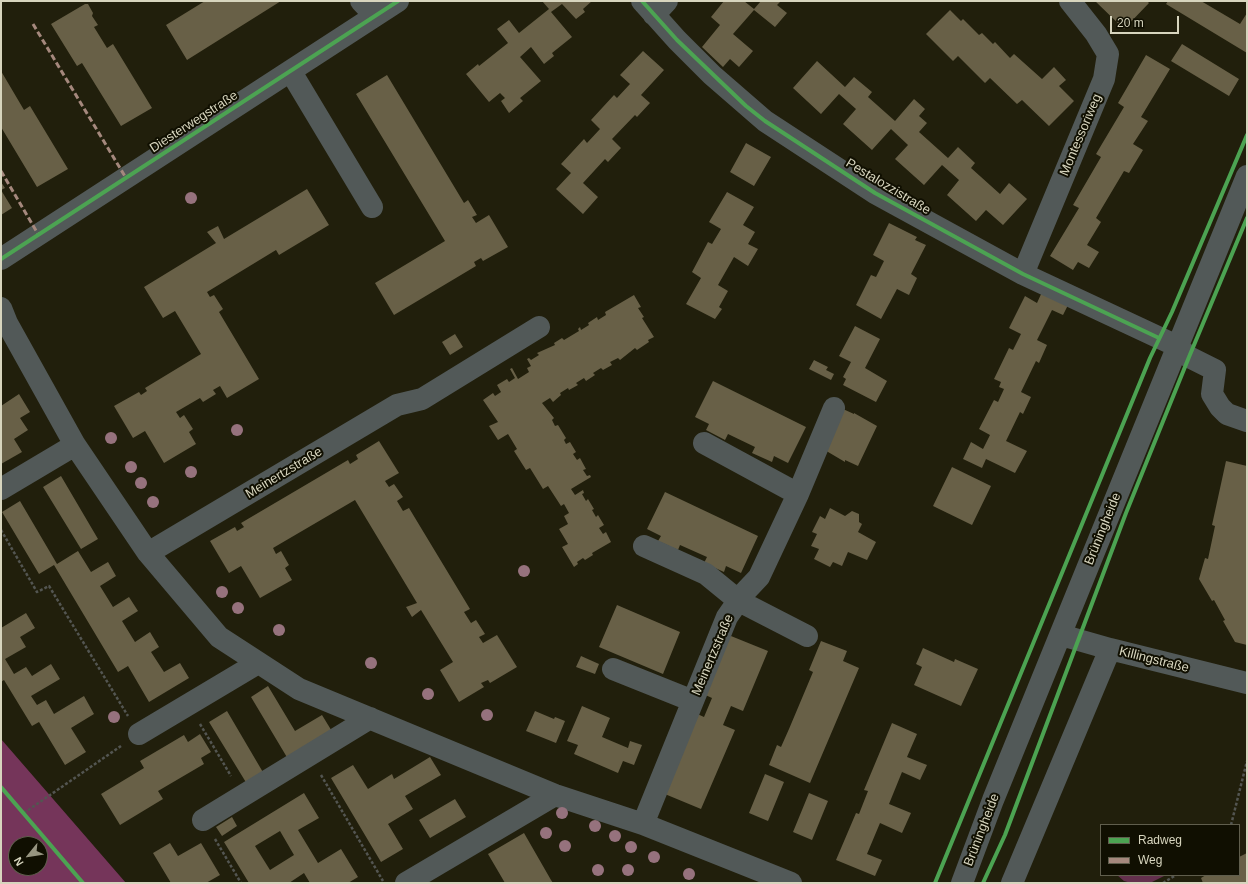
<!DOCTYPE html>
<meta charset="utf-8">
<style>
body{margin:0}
#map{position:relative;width:1248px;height:884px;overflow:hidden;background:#211f0c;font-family:Helvetica,sans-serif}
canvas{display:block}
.frame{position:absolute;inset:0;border:2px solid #d7d5be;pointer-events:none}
.legend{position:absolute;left:1100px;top:824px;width:140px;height:52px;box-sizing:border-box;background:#100f01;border:1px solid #605e4d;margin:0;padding:5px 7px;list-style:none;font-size:12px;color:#d7d5be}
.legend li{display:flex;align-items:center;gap:8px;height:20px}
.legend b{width:20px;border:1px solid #605e4d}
.north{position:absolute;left:8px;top:836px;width:40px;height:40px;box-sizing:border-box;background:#100f01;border:1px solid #605e4d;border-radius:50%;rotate:240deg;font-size:11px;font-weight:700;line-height:16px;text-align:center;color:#d7d5be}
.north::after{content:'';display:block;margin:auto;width:14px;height:18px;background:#979580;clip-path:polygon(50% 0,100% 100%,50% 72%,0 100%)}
.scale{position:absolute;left:1110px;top:16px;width:69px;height:18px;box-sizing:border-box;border:2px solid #d7d5be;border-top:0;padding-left:5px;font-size:12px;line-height:14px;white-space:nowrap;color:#d7d5be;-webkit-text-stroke:3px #100f01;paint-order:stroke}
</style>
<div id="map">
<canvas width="1248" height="884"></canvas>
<div class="frame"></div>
<ul class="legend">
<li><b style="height:5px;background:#4ca352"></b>Radweg</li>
<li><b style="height:5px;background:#a5887d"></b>Weg</li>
</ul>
<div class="north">N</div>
<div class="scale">20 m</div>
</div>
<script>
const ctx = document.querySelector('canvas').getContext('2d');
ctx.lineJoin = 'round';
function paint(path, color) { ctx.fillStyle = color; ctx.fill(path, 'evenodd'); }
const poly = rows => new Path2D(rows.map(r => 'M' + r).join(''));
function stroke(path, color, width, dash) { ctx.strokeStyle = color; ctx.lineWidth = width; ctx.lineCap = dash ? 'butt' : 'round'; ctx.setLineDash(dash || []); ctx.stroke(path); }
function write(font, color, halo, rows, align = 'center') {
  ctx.font = font + ' Helvetica,sans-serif'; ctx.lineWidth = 4; ctx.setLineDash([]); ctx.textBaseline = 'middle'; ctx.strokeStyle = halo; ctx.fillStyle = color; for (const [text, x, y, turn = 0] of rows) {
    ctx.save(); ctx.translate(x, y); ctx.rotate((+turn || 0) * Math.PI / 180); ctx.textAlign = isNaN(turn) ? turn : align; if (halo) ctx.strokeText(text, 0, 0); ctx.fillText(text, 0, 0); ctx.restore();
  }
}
paint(poly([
 [1117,875,1132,876,1166,875,1150,883,1131,883,1124,881]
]), '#64304d');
paint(poly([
 [1,739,126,883,1,883],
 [16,844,40,844,40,868,16,868]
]), '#75355a');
paint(poly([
 [205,1,281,1,187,60,166,25],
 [542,1,592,1,583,9,585,12,576,19,562,4,551,12,572,37,552,53,554,56,544,64,531,47,520,57,541,81,520,98,523,101,509,113,501,101,505,98,500,93,489,102,466,74,478,64,479,66,508,43,497,29,509,20,519,33,549,9],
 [724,1,744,1,754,9,761,1,781,1,777,5,787,13,775,27,754,10,733,34,753,51,739,67,730,59,723,67,702,47,720,25,711,17],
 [1095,1,1147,1,1149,3,1124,29],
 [1168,1,1201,1,1240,24,1247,13,1247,53,1166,4],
 [85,4,88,4,93,13,92,16,98,25,94,27,107,48,113,44,152,108,121,126,82,63,77,66,51,24],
 [950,10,961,21,963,19,979,35,982,33,993,44,995,42,1010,58,1014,54,1042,79,1054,67,1066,80,1059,86,1074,101,1049,126,1022,100,1017,104,990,78,985,83,958,56,953,61,926,34],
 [1182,44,1239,79,1229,96,1171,61],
 [643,51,664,70,641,95,650,103,637,117,635,115,612,139,621,148,608,162,605,159,583,183,598,197,583,214,556,189,571,173,561,164,584,139,587,143,600,129,591,120,614,95,617,98,630,84,620,75],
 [1146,55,1170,69,1141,117,1148,121,1133,144,1143,150,1129,173,1124,171,1096,218,1101,222,1087,245,1099,252,1089,268,1078,262,1073,270,1050,256,1079,208,1073,205,1101,157,1096,154,1124,107,1118,103],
 [817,61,845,87,854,77,872,92,868,97,895,121,914,99,925,109,919,116,927,123,919,132,948,158,958,147,975,163,971,168,1000,194,1009,183,1027,199,1003,225,986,210,976,221,947,195,959,180,942,165,924,185,895,159,908,145,891,129,872,150,843,124,856,109,839,94,821,114,793,88],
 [1,71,24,110,30,106,68,169,37,187,1,127],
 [387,75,464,203,468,200,477,215,472,217,476,223,489,215,508,247,483,261,481,258,474,262,476,266,394,315,375,283,445,241,356,94],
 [746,143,771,157,754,186,730,172],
 [1,182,5,188,1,190,12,208,1,215],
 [307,189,329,225,279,255,276,250,207,292,210,297,214,295,223,309,219,312,259,379,227,398,220,386,213,390,216,394,203,402,200,398,176,412,180,418,184,415,193,429,189,432,196,444,164,463,145,431,133,438,114,406,139,392,141,395,147,391,145,388,201,354,175,311,163,318,144,287,216,243,207,232,218,226,224,239],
 [727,192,754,207,743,225,755,232,748,244,758,249,748,266,734,257,718,285,728,291,719,307,722,309,715,319,686,304,701,278,692,272,708,242,712,244,721,229,709,222],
 [889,223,917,237,915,240,926,245,911,274,917,278,909,295,897,289,881,319,856,305,871,275,876,277,884,261,873,255],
 [1042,292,1068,305,1063,315,1052,310,1037,340,1047,345,1039,363,1036,361,1021,392,1031,397,1023,414,1020,412,1006,441,1027,451,1015,473,986,459,982,468,963,459,971,442,983,449,990,435,979,429,994,400,998,402,1004,389,999,387,1001,382,994,379,1009,348,1013,350,1021,334,1009,328,1025,296,1037,303],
 [634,295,641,307,638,308,644,317,642,318,654,337,648,340,649,342,637,350,635,348,620,360,618,358,610,362,612,365,603,370,601,368,593,373,595,375,586,381,584,378,576,383,578,385,569,390,568,388,560,393,561,395,553,402,550,398,542,403,554,418,552,420,555,426,558,425,566,438,564,440,566,444,570,442,576,452,573,454,577,460,580,458,586,469,583,470,587,476,590,475,591,477,571,489,575,495,583,490,584,493,582,494,586,501,588,499,594,509,592,510,596,517,598,515,604,525,599,528,603,534,606,532,611,542,592,553,593,555,585,560,583,558,577,562,578,564,574,567,562,547,568,544,559,529,568,524,564,516,569,513,564,504,561,506,548,486,543,489,530,468,526,470,514,451,517,449,508,434,498,440,489,426,498,422,483,400,493,393,495,396,501,392,497,385,507,379,509,382,515,378,510,369,512,368,518,379,529,372,527,368,531,366,527,359,529,358,531,360,539,355,537,353,555,345,554,343,562,338,564,340,579,331,578,329,580,327,581,330,589,325,588,323,597,317,598,320,606,315,605,312],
 [855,326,880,339,865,368,887,381,876,402,843,385,846,379,843,377,851,362,839,356],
 [455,334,463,347,450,355,442,342],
 [814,360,828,367,826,370,834,374,831,380,809,369],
 [713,381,806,427,788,463,774,456,772,462,752,453,755,447,728,434,725,440,706,430,709,424,695,417],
 [19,394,30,412,20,418,28,430,14,439,22,452,1,464,1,406],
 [843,409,854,414,854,413,877,426,858,466,845,460,845,462,823,449],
 [379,441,399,473,385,481,389,487,394,484,403,497,397,501,403,511,409,508,470,609,464,612,471,623,476,620,485,634,479,637,483,643,497,635,517,667,490,683,488,680,481,683,484,687,459,702,440,670,453,662,421,610,412,617,406,607,417,603,355,500,273,548,276,554,281,551,289,565,285,568,292,580,260,598,241,566,229,573,210,541,235,527,237,531,244,527,241,523,348,460,350,464,358,459,356,455],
 [1226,461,1247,466,1247,645,1235,642,1223,621,1225,620,1214,600,1212,601,1199,579,1205,558,1208,559,1215,526,1212,525],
 [952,467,991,486,972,525,933,506],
 [61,476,98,539,81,549,43,487],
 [665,492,758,536,741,573,726,566,724,572,704,563,707,557,680,545,678,550,658,541,661,536,647,529],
 [20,501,57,564,78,551,91,572,108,562,116,576,100,586,113,607,129,597,138,611,122,621,135,642,150,632,159,647,151,652,164,672,180,663,189,678,149,702,128,666,118,672,54,565,39,574,2,512],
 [830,508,845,516,852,511,859,514,859,522,862,524,858,532,876,542,867,560,848,552,842,566,833,562,830,567,814,559,819,549,811,546,817,534,812,532,820,516,825,519],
 [617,605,680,632,663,674,599,647],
 [26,613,35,628,20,637,26,647,5,659,14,674,26,667,32,676,51,664,60,679,31,696,37,705,46,700,54,714,84,696,94,714,71,728,86,752,65,765,39,722,32,726,4,680,1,682,1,628],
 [726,634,768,651,743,711,731,706,723,725,735,730,701,809,660,792,693,712,704,717,712,698,701,693],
 [821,641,847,651,843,661,859,668,810,783,769,765,777,745,781,747,789,729,813,672,809,670],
 [923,648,954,662,955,659,978,669,961,706,914,685,922,667,916,664],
 [581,656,599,664,595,674,576,667],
 [268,686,295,731,322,715,333,733,288,759,251,697],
 [582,706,610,718,602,737,628,748,630,741,642,745,634,765,623,761,618,773,574,754,578,745,567,741],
 [227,711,264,774,247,784,209,722],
 [535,711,554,719,555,717,565,721,556,743,526,731],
 [892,723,917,734,907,757,927,765,920,780,902,772,889,804,911,813,902,833,880,823,867,854,882,860,875,876,836,860,856,813,859,814,868,791,864,790],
 [200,734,211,752,201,758,204,764,158,791,163,799,120,825,101,794,144,768,140,761,184,735,188,742],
 [430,757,441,775,405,796,413,809,388,824,403,849,381,862,331,778,353,765,368,789,392,774,394,779],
 [765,774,784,782,768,821,749,813],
 [304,793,319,818,298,830,318,863,341,849,358,877,348,883,310,883,304,873,289,883,249,883,224,842],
 [280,831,294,855,270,870,255,846],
 [809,793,828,801,812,840,793,832],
 [455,799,466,817,430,838,419,820],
 [232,817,237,826,222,836,216,827],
 [524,833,551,880,553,883,505,883,488,854],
 [170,843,178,856,201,843,220,875,206,883,171,883,153,853],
 [1247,853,1247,883,1203,883,1201,878,1206,875,1239,875,1239,857]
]), '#686047');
stroke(poly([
 [1,530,37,592,49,586,128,716],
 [200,724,231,776],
 [321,775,383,881],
 [24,813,121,746],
 [1231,825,1247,761],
 [215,839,241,883],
 [1163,883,1176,875]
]), '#535551', 2.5, [3, 2]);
stroke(poly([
 [361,1,375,16],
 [642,1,677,40,712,75,765,121,875,193,1023,274,1177,346,1189,357,1215,370,1212,394,1220,407,1227,414,1247,421],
 [654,15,667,1],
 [291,72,372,207],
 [1,259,398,1],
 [1023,274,1104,79,1108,54,1096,34,1070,1],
 [1,308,7,323,75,445,148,553,219,637,299,689,555,795,643,824,791,883],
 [1,489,75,445],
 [798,494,834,408],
 [644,546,706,574,739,601,807,636],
 [148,553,397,405,422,399,539,327],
 [1061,635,1110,649,1247,683],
 [613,669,693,701],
 [139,734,258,663],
 [203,820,370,718],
 [643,824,727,617,743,594,759,577,798,494,704,443],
 [406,883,555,795],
 [962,883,993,800,1247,176],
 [1012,883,1110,649]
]), '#525958', 22);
stroke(poly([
 [33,24,126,178],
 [1,171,38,234]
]), '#a5887d', 3, [6, 3]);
stroke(poly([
 [642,1,677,40,746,106,765,121,875,193,1023,274,1159,338],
 [1,259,398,1],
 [1,787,83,883],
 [935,883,1150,358,1172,312,1247,135],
 [983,883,1005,835,1126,513,1189,357,1247,218]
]), '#4ca352', 4);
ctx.fillStyle = '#96727d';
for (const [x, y] of [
 [191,198],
 [237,430],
 [111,438],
 [131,467],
 [191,472],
 [141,483],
 [153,502],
 [524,571],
 [222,592],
 [238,608],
 [279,630],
 [371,663],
 [428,694],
 [487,715],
 [114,717],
 [562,813],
 [595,826],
 [546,833],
 [615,836],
 [565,846],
 [631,847],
 [654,857],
 [598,870],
 [628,870],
 [689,874]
]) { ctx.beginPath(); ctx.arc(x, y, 6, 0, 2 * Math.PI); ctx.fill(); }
write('13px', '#d7d5be', '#100f01', [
 ["Diesterwegstraße",194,122,-33],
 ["Montessoriweg",1081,135,-67],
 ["Pestalozzistraße",888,187,31],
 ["Meinertzstraße",284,473,-31],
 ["Brüningheide",1103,529,-68],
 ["Meinertzstraße",713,655,-67],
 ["Killingstraße",1154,660,14],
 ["Brüningheide",982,830,-69]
]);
</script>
